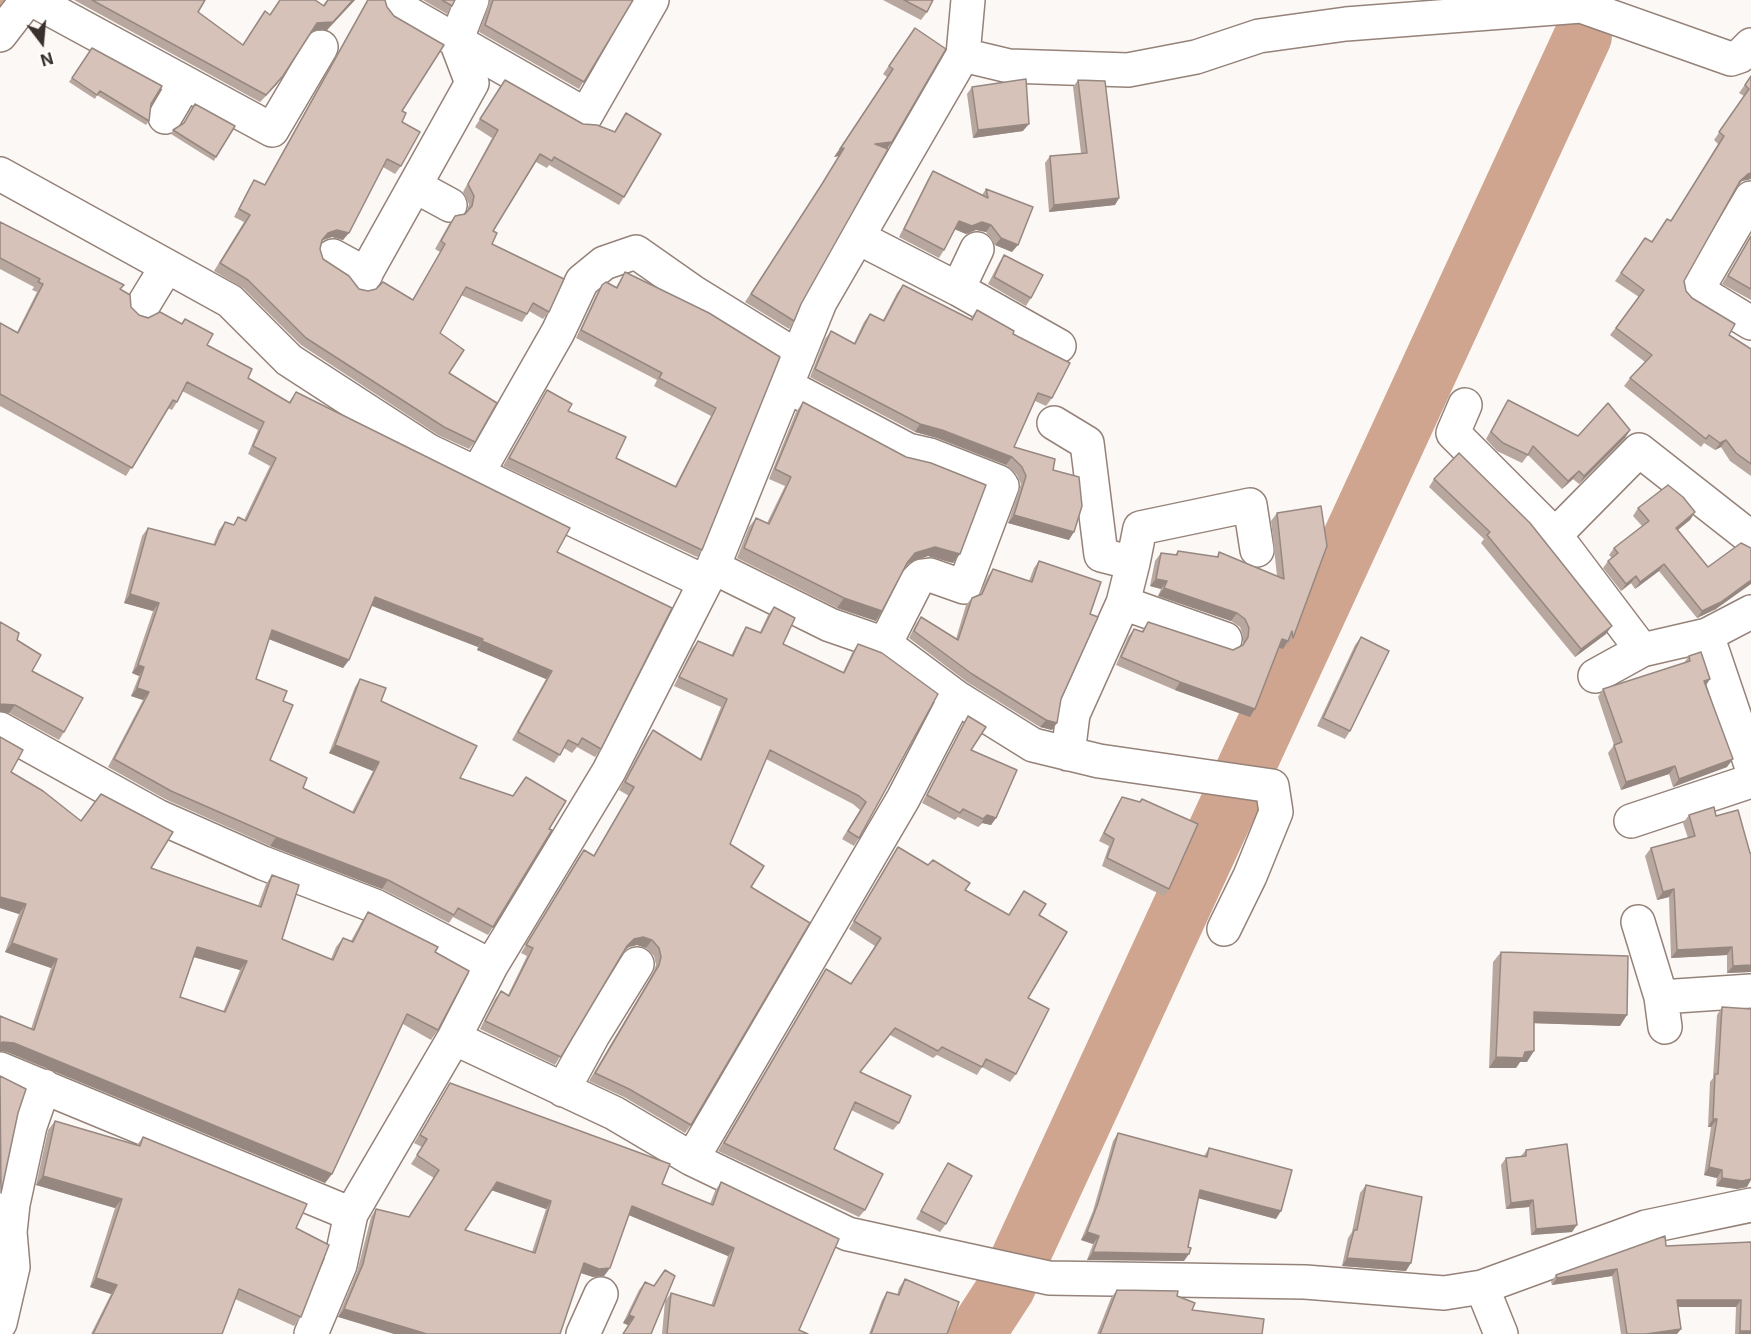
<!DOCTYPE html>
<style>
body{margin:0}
#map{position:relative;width:1751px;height:1334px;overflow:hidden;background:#fcf8f6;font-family:Inter,sans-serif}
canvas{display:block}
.north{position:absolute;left:12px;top:12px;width:60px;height:60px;-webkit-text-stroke:4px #fff;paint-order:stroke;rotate:164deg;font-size:16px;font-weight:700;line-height:24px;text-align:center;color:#39312d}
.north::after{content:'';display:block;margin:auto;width:21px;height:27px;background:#39312d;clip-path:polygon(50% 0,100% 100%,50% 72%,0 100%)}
</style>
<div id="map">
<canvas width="1751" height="1334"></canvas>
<div class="north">N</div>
</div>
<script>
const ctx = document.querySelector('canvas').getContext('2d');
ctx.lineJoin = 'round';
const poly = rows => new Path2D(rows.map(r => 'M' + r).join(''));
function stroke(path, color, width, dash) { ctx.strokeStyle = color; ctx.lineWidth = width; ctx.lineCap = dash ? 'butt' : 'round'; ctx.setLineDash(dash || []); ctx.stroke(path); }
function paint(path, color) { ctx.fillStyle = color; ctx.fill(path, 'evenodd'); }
stroke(poly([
 [0,6,5,0],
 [976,1334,1006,1288,1583,36]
]), '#cfa58f', 58);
const minor = poly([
 [33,0,272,130,321,47],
 [396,0,399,8,586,115,652,0],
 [0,35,27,0],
 [963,55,1009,66,1128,70,1196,57,1259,36,1346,24,1581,6,1731,59,1740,56,1751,45],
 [165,117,185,83],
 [0,174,230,301,289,360,429,451,705,582],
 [415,186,450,205],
 [1751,198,1697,290,1751,323],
 [859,238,958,289,1059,346],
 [333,256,366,274],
 [362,280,472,83,456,41,472,0],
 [958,289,977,249],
 [142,307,167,266],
 [787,386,908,450,930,455,999,482,1002,486,964,587,930,575,922,576,917,581,885,644],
 [1465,405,1453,433,1555,535,1642,650],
 [1054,423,1087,443,1101,555,1133,563,1123,603,1073,714,1068,754],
 [477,474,558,332,582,281,604,263,636,252,693,292,798,357],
 [1555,535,1639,450,1751,538],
 [1133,563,1140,528,1250,505,1257,550],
 [713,567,830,625,885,644,956,697,1033,745,1099,761,1272,786,1276,812,1250,876,1224,929],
 [1123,603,1225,639],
 [1707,635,1751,765],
 [1595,676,1642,650,1707,635,1751,612],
 [0,729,157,816,263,863,375,906,491,966],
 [1631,821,1751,781],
 [1638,922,1661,997,1751,991],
 [1661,997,1665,1027],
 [454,1038,614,1113,692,1159,848,1234,1049,1278,1305,1282,1444,1293,1482,1287,1646,1227,1751,1205],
 [0,1069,351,1214],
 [563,1090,593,1035,637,964],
 [692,1159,903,799,956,697],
 [1482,1287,1501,1334],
 [0,1323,13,1267,10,1232,13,1204,30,1126,44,1086],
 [311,1334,340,1265,351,1214,454,1038,491,966,609,771,713,567,820,302,963,55,968,0],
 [583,1334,601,1294]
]);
stroke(minor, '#958279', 36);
stroke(minor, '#fff', 33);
paint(poly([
 [74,0,205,0,198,12,243,45,270,15,323,5,327,0,355,0,327,30,312,31,277,84,260,102],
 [367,0,385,0,402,111,401,166,395,174,383,167,343,240,332,237,323,240,321,242,320,249,323,259,359,289,412,300,440,252,435,249,449,224,455,216,465,214,467,211,469,204,463,192,492,138,475,127,500,87,583,124,614,132,626,113,624,197,619,205,549,165,547,168,536,162,493,231,492,244,549,312,543,319,529,311,522,322,461,295,440,333,449,373,475,442,469,449,438,435,301,345,243,288,214,271,244,222,234,217,249,188,254,180,264,185],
 [423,0,455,0,447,14],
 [490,0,633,0,579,89,479,32],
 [883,0,933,0,927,12,921,20],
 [915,28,892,142,887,149,801,304,794,321,789,329,745,302,817,192,839,156,834,157,887,77,883,74],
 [92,48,151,104,149,121,146,125,97,95,95,99,69,82],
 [1751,76,1751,179,1742,181,1737,186,1684,281,1686,291,1729,335,1751,349,1751,476,1730,461,1721,447,1715,450,1704,443,1701,447,1624,386,1630,378,1645,362,1610,335,1639,297,1615,281,1645,238,1652,242,1671,221,1718,144,1714,140,1744,96,1739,93],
 [1078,80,1119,198,1115,205,1049,212,1045,163,1050,156,1081,153,1073,87],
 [972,87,1023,131,973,138,967,94],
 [173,130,216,157,214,161,171,134],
 [933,171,982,195,986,189,1012,252,995,245,986,232,976,230,966,234,955,229,944,250,939,258,899,237,928,179],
 [0,222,121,289,131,307,139,315,182,324,185,319,207,345,248,378,289,402,296,392,557,552,601,749,595,757,577,747,572,753,564,748,554,763,512,740,546,679,477,650,478,647,372,606,349,660,343,668,269,639,256,679,283,701,270,760,303,788,352,812,373,771,329,753,355,687,360,679,381,701,460,778,549,829,493,927,488,935,453,917,449,923,382,889,270,846,165,799,108,767,143,700,131,696,139,676,132,673,153,611,124,603,142,536,148,528,213,545,219,530,225,522,233,525,238,517,244,520,270,466,248,454,258,430,182,391,177,402,172,410,168,408,126,476,0,406,0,323,17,332,37,292,32,290,34,287,0,269],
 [1751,235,1751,300,1722,284],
 [1004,255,1031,298,1026,306,988,284,999,263],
 [625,272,780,357,702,550,697,557,503,466,547,390,616,458,675,486,711,416,654,386,657,380,576,338,597,293,602,285,616,287],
 [903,285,970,319,977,310,1013,334,1052,398,1046,406,1035,401,1014,447,1053,470,1069,540,1008,523,1021,484,1017,475,1006,465,937,438,915,432,810,377,825,339,831,331,854,343,864,322,870,314,883,320,897,293],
 [1508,400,1578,436,1630,430,1625,438,1579,484,1573,479,1562,489,1528,455,1522,463,1497,451,1486,439,1503,408],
 [803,402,960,554,953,563,928,556,909,563,905,567,876,621,837,608,737,558,749,527,756,518,767,523,785,486,769,479,796,412],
 [1434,479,1606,634,1575,657,1481,543,1484,539,1429,487],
 [1638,508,1695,512,1690,520,1678,530,1716,609,1697,618,1659,571,1635,589,1631,583,1621,591,1603,568,1608,561,1612,558,1609,555,1614,548,1642,526,1633,516],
 [1277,513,1293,638,1287,646,1287,643,1283,649,1279,648,1250,717,1175,690,1116,665,1128,637,1134,629,1141,632,1148,622,1233,650,1243,645,1243,636,1240,627,1231,621,1158,596,1161,589,1150,586,1155,561,1161,553,1175,555,1178,551,1217,557,1219,552,1277,576,1271,521],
 [1039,561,1061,699,1052,730,1040,727,967,682,909,638,916,624,921,617,956,639,966,605,972,598,979,594,988,576,993,569,1029,581,1034,568],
 [774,607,783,644,843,672,852,653,858,644,938,694,859,838,854,846,842,839,860,810,853,804,766,759,730,844,751,887,691,1125,685,1133,624,1097,589,1081,653,973,656,965,654,956,646,948,637,945,629,947,623,952,555,1065,480,1029,495,999,501,991,508,995,527,956,521,953,578,858,584,850,594,856,629,796,619,790,647,738,653,730,700,759,721,707,674,686,692,649,698,641,731,656,741,635,746,627,760,632,768,615],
 [1361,637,1350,731,1345,739,1317,726,1355,645],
 [17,640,64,732,59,740,9,713],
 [1689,656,1706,686,1727,767,1673,787,1669,774,1621,790,1608,753,1614,745,1598,697,1603,689,1684,663],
 [968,716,971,750,996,818,991,825,982,823,978,827,958,817,955,820,922,803,963,724],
 [0,737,11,772,81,821,151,868,258,906,266,884,272,875,282,939,331,959,336,947,343,938,351,941,362,921,368,912,435,952,438,1030,431,1040,403,1024,332,1174,325,1183,7,1052,0,1051,0,1016,31,1029,51,968,5,952,19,914,0,908],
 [193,957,240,970,223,1012,180,997],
 [1122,797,1169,889,1164,896,1102,866,1109,846,1099,841,1117,805],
 [1689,815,1751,972,1727,973,1727,955,1671,958,1669,897,1657,900,1645,856,1651,848,1688,838,1683,823],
 [898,847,965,890,1009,915,1024,891,1039,915,1028,998,1016,1074,1010,1082,982,1067,977,1075,937,1055,933,1058,890,1035,860,1072,899,1123,893,1130,851,1110,834,1149,865,1210,859,1217,718,1151,826,969,851,984,875,946,849,929],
 [1501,952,1620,1026,1534,1023,1527,1062,1520,1062,1516,1068,1489,1068,1493,962],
 [1722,1007,1747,1187,1737,1189,1716,1186,1717,1178,1704,1175,1711,1127,1708,1127,1710,1082,1713,1078,1717,1015],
 [450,1083,662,1184,710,1204,715,1191,721,1182,799,1330,808,1334,662,1334,665,1301,671,1293,711,1306,728,1256,629,1215,610,1268,604,1276,593,1277,581,1273,338,1317,357,1272,371,1217,376,1209,409,1217,434,1178,411,1164,422,1147,414,1143],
 [491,1190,546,1209,532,1252,465,1230],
 [55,1121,137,1145,143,1137,296,1228,301,1317,294,1326,235,1299,222,1334,91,1334,111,1294,90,1287,115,1208,36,1185,48,1130],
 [1118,1133,1204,1156,1209,1148,1276,1219,1198,1198,1184,1261,1087,1260,1093,1244,1081,1240,1093,1211,1113,1141],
 [1526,1150,1572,1232,1531,1235,1529,1207,1506,1209,1501,1165,1506,1158,1521,1156],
 [948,1163,946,1224,940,1232,916,1219],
 [1366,1185,1406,1271,1342,1266,1348,1238,1352,1232,1360,1193],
 [1751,1242,1751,1334,1735,1334,1736,1307,1678,1307,1681,1329,1677,1334,1621,1334,1612,1276,1552,1285,1551,1282,1556,1275,1666,1246],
 [905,1279,947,1334,869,1334,882,1300,887,1292,897,1295,899,1288],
 [645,1282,628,1325,623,1323,639,1290],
 [1117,1290,1177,1296,1192,1310,1262,1334,1097,1334,1111,1298]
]), '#b8a79e');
paint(poly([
 [353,0,355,0,327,30,311,31,317,23],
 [283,76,277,84,260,102,266,95],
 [1029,124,1023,131,973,138,978,130],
 [892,142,886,150,875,144],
 [844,148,839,156,834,157,840,149],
 [1751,173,1751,179,1742,181,1735,189,1740,181,1748,174],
 [1119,198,1115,205,1049,212,1054,205],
 [959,221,982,222,991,225,986,232,976,230,966,234,954,229],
 [337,230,349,233,343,240,332,237,323,240,316,248,328,233],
 [1001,238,1018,245,1012,252,995,245],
 [920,424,942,430,1012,457,1006,465,937,438,915,432],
 [1630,430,1625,438,1579,484,1584,476],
 [1726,440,1721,447,1715,450,1720,443],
 [1579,471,1573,479,1562,489,1568,481],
 [1695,512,1690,520,1671,535,1676,528],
 [1014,515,1074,532,1069,540,1008,523],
 [935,547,960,554,953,563,928,556,909,563,900,573,915,553],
 [1664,564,1659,571,1635,589,1640,582],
 [1636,576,1631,583,1621,591,1626,584],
 [1156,579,1167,581,1161,589,1150,586],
 [1751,580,1751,584,1716,609,1697,618,1702,611],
 [1164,588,1237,613,1231,621,1158,596],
 [130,594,159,603,153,611,124,603],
 [375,597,483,639,478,647,370,605],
 [844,598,882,611,876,621,837,608],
 [1612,626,1606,634,1575,657,1581,649],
 [272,630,349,660,343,668,266,638],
 [1282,639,1288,641,1283,649,1277,647],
 [482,641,552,671,546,679,477,650],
 [138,665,144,667,139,676,132,673],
 [1710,679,1705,687,1704,681],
 [1180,682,1255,709,1250,717,1175,690],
 [137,688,149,692,143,700,131,696],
 [0,704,15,705,9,713,0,712],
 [1046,720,1057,723,1052,730,1040,727],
 [335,745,379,762,373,771,329,753],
 [1733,759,1727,767,1673,787,1679,779],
 [1675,766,1669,774,1621,790,1626,782],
 [987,815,996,818,991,825,982,823,978,827],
 [276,837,388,880,382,889,270,846],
 [1674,889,1669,897,1657,900,1663,892],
 [0,897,26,904,19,914,0,908],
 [643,937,652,940,646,948,637,945,629,947,621,954,627,946,634,939],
 [12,943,57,959,51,968,5,952],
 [197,947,247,961,240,970,190,956],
 [1732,947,1727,955,1671,958,1677,950],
 [1751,965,1751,972,1727,973,1733,966],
 [1534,1012,1627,1015,1620,1026,1527,1023],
 [3,1042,14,1043,332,1174,325,1183,7,1052,0,1051,0,1043],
 [1534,1051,1527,1062,1520,1062,1516,1068,1489,1068,1496,1057,1525,1052],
 [1713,1119,1717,1119,1711,1127,1708,1127],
 [1709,1167,1722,1170,1717,1178,1704,1175],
 [43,1176,122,1199,115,1208,36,1185],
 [1722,1178,1751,1179,1751,1180,1747,1187,1737,1189,1716,1186],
 [497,1182,551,1201,546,1209,491,1190],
 [1200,1190,1281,1211,1276,1219,1194,1197],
 [1533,1200,1529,1207,1506,1209,1511,1203],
 [632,1206,734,1248,728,1256,626,1214],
 [1577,1225,1572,1232,1531,1235,1536,1229],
 [1087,1232,1099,1236,1093,1244,1081,1240],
 [1093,1252,1189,1254,1184,1261,1087,1260],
 [1347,1258,1411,1263,1406,1271,1342,1266],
 [584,1263,610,1268,604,1276,593,1277,578,1272],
 [1617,1269,1612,1276,1552,1285,1557,1278],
 [96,1278,117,1285,111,1294,90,1287],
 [1677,1300,1741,1300,1736,1307,1672,1307],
 [344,1309,427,1334,394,1334,338,1317],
 [629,1315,634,1317,628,1325,623,1323],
 [1681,1329,1677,1334,1646,1334],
 [1740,1331,1751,1331,1751,1334,1738,1334]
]), '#968881');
const building = poly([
 [92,0,205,0,198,12,243,45,265,11,270,15,280,0,315,0,324,6,328,0,353,0,333,22,317,23,283,76,266,95,92,0],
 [368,0,385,0,387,7,394,16,444,45,402,111,406,113,402,122,420,132,401,166,387,159,349,233,337,230,328,233,322,240,320,249,323,259,349,276,359,289,368,291,376,289,383,282,413,300,445,244,441,241,455,216,465,214,472,206,474,196,468,184,498,130,480,119,505,80,583,124,597,125,615,132,626,113,661,134,624,197,554,157,552,161,540,154,493,231,497,233,492,244,564,279,549,312,533,303,527,314,466,287,440,333,464,350,449,373,497,403,475,442,444,427,306,338,248,280,220,263,250,215,239,209,254,180,265,185,368,0],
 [442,0,455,0,452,6,442,0],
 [493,0,633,0,584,82,485,25,493,0],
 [904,0,933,0,927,12,904,0],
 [915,28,946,49,892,142,875,144,888,149,801,304,794,321,751,294,822,184,844,148,840,149,893,69,889,66,915,28],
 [92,48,162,86,151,104,149,121,100,91,97,95,72,78,92,48],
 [1751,76,1751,173,1748,174,1740,181,1684,281,1686,291,1692,298,1735,324,1729,335,1751,349,1751,464,1736,453,1726,440,1720,443,1709,435,1706,439,1630,378,1652,355,1616,328,1644,290,1621,273,1645,238,1652,242,1667,219,1671,221,1724,136,1719,132,1749,89,1745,85,1751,76],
 [1026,79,1029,124,978,130,972,87,1026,79],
 [1078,80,1105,81,1119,198,1054,205,1050,156,1087,153,1078,80],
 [195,104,235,126,216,157,173,130,184,123,195,104],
 [933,171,988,198,986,189,1033,207,1018,245,1001,238,991,225,982,222,972,226,959,221,944,250,904,229,933,171],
 [0,222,124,285,120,289,130,295,131,307,139,315,148,318,160,312,182,324,185,319,213,334,207,345,252,369,248,378,290,403,296,392,570,528,557,552,672,608,601,749,582,738,578,745,568,740,560,755,518,732,552,671,482,641,483,639,375,597,349,660,272,630,256,679,287,691,283,701,293,705,270,760,307,778,303,788,354,813,379,762,335,745,360,679,386,688,381,701,477,746,460,778,513,796,526,777,566,801,549,829,552,830,493,927,458,908,454,915,388,880,276,837,171,791,114,759,149,692,137,688,144,667,138,665,159,603,130,594,148,528,215,545,225,522,234,525,238,517,246,521,276,458,253,446,264,422,187,382,177,402,173,400,132,468,0,394,0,323,18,333,43,284,38,282,40,279,0,258,0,222],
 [1751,236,1751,289,1728,276,1751,236],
 [1004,255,1043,275,1031,298,994,277,1004,255],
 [625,272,709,313,780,357,702,550,509,458,547,390,572,404,568,411,626,437,616,458,676,487,716,408,659,378,662,373,581,330,602,285,606,282,617,288,625,272],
 [903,285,972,320,977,310,1014,331,1013,334,1070,363,1052,398,1038,393,1014,447,1055,459,1053,470,1079,477,1082,506,1074,532,1014,515,1026,476,1022,467,1012,457,942,430,920,424,815,369,831,331,855,344,870,314,884,321,903,285],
 [1508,400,1578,436,1608,403,1630,430,1584,476,1579,471,1568,481,1533,446,1528,455,1503,443,1491,432,1508,400],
 [803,402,906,457,931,463,986,485,960,554,935,547,915,553,907,563,882,611,844,598,744,548,756,518,769,524,791,477,775,469,803,402],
 [1459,453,1530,523,1612,626,1581,649,1487,535,1490,532,1434,479,1459,453],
 [1668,485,1683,497,1695,512,1676,528,1708,567,1741,543,1751,548,1751,580,1721,602,1702,611,1664,564,1640,582,1636,576,1626,584,1608,561,1618,553,1614,548,1649,521,1638,508,1668,485],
 [1321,506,1327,546,1293,638,1292,631,1288,641,1282,639,1255,709,1180,682,1121,657,1134,629,1143,632,1148,622,1233,650,1243,645,1248,637,1249,628,1245,619,1237,613,1164,588,1167,581,1156,579,1161,553,1177,555,1178,551,1218,557,1219,552,1284,579,1277,513,1321,506],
 [1039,561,1101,582,1090,614,1098,617,1061,699,1057,723,1046,720,972,674,914,631,921,617,958,640,972,598,982,594,993,569,1032,582,1039,561],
 [774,607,795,618,783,644,844,673,858,644,882,653,938,694,859,838,848,831,866,802,859,796,770,750,730,844,764,866,751,887,810,923,691,1125,629,1089,595,1073,659,965,661,957,659,948,652,940,643,937,634,939,627,946,561,1057,485,1021,501,991,509,996,533,948,526,945,584,850,594,856,634,787,625,782,653,730,701,760,727,699,679,677,698,641,733,656,746,627,761,633,774,607],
 [0,622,19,633,17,640,41,655,32,671,83,698,64,732,15,705,0,704,0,622],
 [1361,637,1389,651,1350,731,1323,718,1361,637],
 [1701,652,1710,679,1704,681,1733,759,1679,779,1675,766,1626,782,1614,745,1622,742,1603,689,1690,661,1689,656,1701,652],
 [968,716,986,727,971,750,1017,770,996,818,987,815,983,819,963,809,960,813,927,795,968,716],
 [0,737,23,750,11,772,43,791,81,821,101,794,173,832,151,868,261,907,272,875,299,885,282,939,333,960,343,938,353,942,368,912,438,947,435,952,469,971,438,1030,407,1014,332,1174,14,1043,3,1042,0,1043,0,1016,34,1030,57,959,12,943,26,904,0,897,0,737],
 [197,947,247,961,225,1012,180,997,197,947],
 [1122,797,1140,802,1142,799,1198,824,1169,889,1107,858,1114,839,1104,833,1122,797],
 [1714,807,1716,816,1738,810,1750,853,1751,853,1751,965,1733,966,1732,947,1677,950,1674,889,1663,892,1651,848,1695,836,1689,815,1714,807],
 [898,847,928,865,933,860,970,883,965,890,1009,915,1024,891,1046,904,1039,915,1067,932,1028,998,1049,1009,1016,1074,986,1059,982,1067,942,1047,938,1051,895,1028,860,1072,911,1096,899,1123,855,1102,834,1149,883,1174,865,1210,724,1143,826,969,851,984,881,938,854,921,898,847],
 [1501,952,1628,956,1627,1015,1534,1012,1534,1051,1525,1052,1523,1058,1496,1057,1501,952],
 [1722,1007,1751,1009,1751,1179,1742,1181,1722,1178,1722,1170,1709,1167,1717,1119,1713,1119,1715,1074,1718,1074,1722,1007],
 [0,1076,26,1089,18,1113,1,1193,0,1076],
 [450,1083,670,1164,662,1184,713,1205,721,1182,839,1239,799,1330,808,1334,667,1334,671,1293,714,1306,734,1248,632,1206,610,1268,599,1269,584,1263,560,1334,427,1334,344,1309,363,1264,376,1209,409,1217,439,1170,417,1155,427,1139,420,1135,450,1083],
 [497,1182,551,1201,535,1253,465,1230,497,1182],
 [55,1121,140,1146,143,1137,307,1204,296,1228,329,1245,301,1317,239,1289,222,1334,93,1334,117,1285,96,1278,122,1199,43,1176,55,1121],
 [1118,1133,1207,1157,1209,1148,1292,1170,1281,1211,1200,1190,1188,1247,1191,1248,1189,1254,1093,1252,1099,1236,1087,1232,1098,1203,1118,1133],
 [1567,1144,1577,1225,1536,1229,1533,1200,1511,1203,1506,1158,1526,1156,1526,1150,1567,1144],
 [948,1163,972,1176,946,1224,921,1211,948,1163],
 [1366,1185,1422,1197,1411,1263,1347,1258,1354,1230,1357,1230,1366,1185],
 [1665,1236,1666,1246,1751,1242,1751,1331,1740,1331,1741,1300,1677,1300,1681,1329,1646,1334,1627,1334,1617,1269,1557,1278,1556,1275,1665,1236],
 [665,1270,675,1276,651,1334,623,1334,634,1317,629,1315,645,1282,654,1286,665,1270],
 [905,1279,959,1302,947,1334,871,1334,887,1292,899,1295,905,1279],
 [1117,1290,1178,1291,1177,1296,1195,1303,1192,1310,1264,1319,1262,1334,1100,1334,1117,1290]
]);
paint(building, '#d6c2b8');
stroke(building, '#968881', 1.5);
</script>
